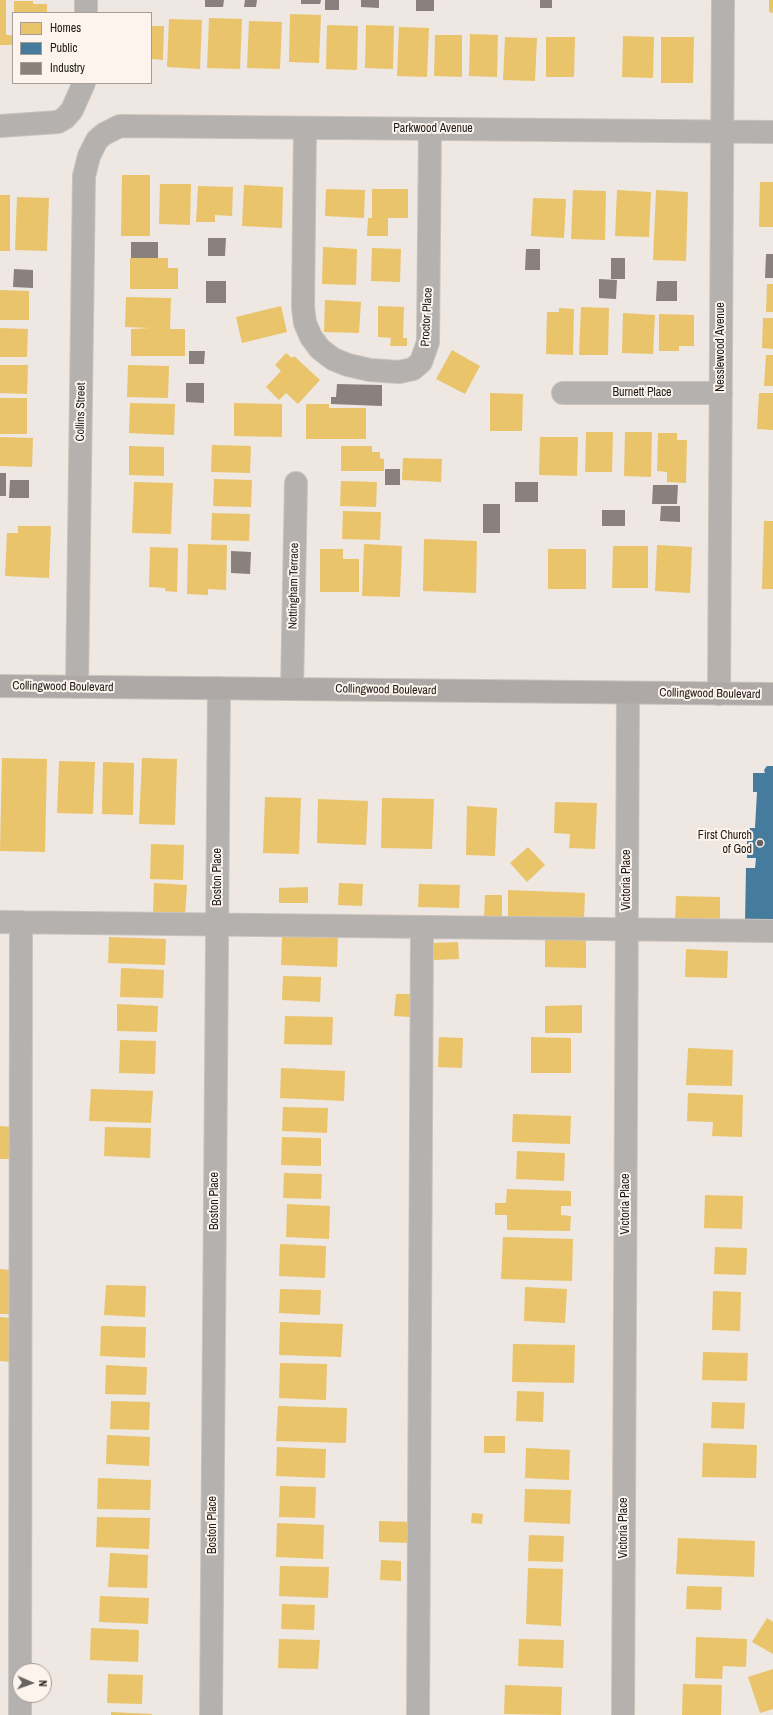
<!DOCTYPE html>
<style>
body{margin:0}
#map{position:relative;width:773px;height:1715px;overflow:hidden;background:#efe7e2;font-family:"Archivo Narrow",sans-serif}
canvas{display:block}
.legend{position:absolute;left:12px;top:12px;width:140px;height:72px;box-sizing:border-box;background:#fdf4ee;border:1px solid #a59d98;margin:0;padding:5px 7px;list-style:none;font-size:12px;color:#201b17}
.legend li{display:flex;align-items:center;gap:8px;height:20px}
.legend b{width:20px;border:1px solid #a59d98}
.north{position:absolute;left:12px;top:1663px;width:40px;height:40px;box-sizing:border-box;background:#fdf4ee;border:1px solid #a59d98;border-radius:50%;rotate:92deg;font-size:11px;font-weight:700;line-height:16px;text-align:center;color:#201b17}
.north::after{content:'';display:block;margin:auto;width:14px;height:18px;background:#68625e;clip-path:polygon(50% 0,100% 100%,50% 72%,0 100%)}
</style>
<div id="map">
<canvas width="773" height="1715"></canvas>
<ul class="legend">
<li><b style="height:11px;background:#e9c46a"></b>Homes</li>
<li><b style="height:11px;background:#457b9d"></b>Public</li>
<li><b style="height:11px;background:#8a817c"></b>Industry</li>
</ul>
<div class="north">N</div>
</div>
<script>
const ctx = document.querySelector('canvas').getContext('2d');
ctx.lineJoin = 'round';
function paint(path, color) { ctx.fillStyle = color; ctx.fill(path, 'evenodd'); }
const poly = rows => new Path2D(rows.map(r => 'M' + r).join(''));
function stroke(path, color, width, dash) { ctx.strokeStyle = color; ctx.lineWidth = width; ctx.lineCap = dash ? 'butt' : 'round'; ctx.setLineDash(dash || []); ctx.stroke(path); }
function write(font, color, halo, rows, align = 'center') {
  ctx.font = font + ' "Archivo Narrow",sans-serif'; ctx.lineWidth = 4; ctx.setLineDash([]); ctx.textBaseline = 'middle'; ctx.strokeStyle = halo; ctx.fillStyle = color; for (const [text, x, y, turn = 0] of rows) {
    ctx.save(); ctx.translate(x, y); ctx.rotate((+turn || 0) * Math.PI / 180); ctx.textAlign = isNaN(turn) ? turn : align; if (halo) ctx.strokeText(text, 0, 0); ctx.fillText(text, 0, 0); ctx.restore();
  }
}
paint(poly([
 [0,0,6,0,6,35,13,35,13,45,0,45],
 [769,0,773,0,773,13,769,12],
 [14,1,33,1,33,4,47,4,47,13,14,13],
 [290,14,321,15,319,63,289,62],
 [209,18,242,19,240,69,207,68],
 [169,19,202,20,200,69,167,67],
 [249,21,282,22,280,69,247,68],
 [327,25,358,26,357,70,326,69],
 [366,25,394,26,393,69,365,68],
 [151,26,164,26,163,60,151,59],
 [399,27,429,28,427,77,397,76],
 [470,34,498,35,497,77,469,76],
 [435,35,462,35,462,77,434,76],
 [623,36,654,37,653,78,622,77],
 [505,37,537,38,535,81,503,80],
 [546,37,575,37,574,77,546,77],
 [661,37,694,37,693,83,661,83],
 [122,175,150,175,150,236,121,236],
 [760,182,773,182,773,227,759,227],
 [160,184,191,184,190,225,159,224],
 [244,185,283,187,282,228,242,226],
 [198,186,233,187,232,216,215,215,215,222,196,222],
 [326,189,365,190,364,218,325,216],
 [372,189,408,189,408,218,388,218,388,236,367,236,368,218,372,218],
 [573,190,606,191,605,240,571,239],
 [617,190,651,192,649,237,615,236],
 [656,190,688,192,686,261,653,260],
 [0,195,10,195,10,251,0,251],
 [17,197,49,198,47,251,15,250],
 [533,198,566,199,564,238,531,236],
 [323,247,357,249,356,285,322,284],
 [372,248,401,249,400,282,371,281],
 [130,258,168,258,168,268,178,268,178,289,130,289],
 [767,284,773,284,773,312,766,312],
 [0,290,29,291,29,320,0,320],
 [126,297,171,298,170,329,185,329,185,356,131,356,131,329,151,328,125,327],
 [325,300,361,302,359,333,324,332],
 [281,306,287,332,242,343,236,317],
 [378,306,404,307,403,338,407,338,407,346,390,346,391,338,378,337],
 [581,307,609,308,608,355,579,355],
 [559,308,574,309,573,355,546,354,547,312,559,312],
 [623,313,655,315,653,354,622,353],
 [659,314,694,315,694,346,679,346,679,351,659,351],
 [763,318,773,318,773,349,762,348],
 [0,328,28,329,27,357,0,357],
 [452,350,480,366,465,394,436,379],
 [286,353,292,358,294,356,320,380,298,404,286,393,279,400,266,387,281,371,275,365],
 [766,355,773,355,773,386,764,386],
 [0,365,28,365,27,394,0,393],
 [128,365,169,366,168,398,127,397],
 [490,393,523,394,522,431,490,431],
 [759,393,773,393,773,430,757,429],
 [0,398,27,398,27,434,0,434],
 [130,403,175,404,174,435,129,433],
 [234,403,282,404,282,437,234,436],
 [306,404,329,404,329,408,366,408,366,439,306,439],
 [586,432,613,432,612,472,585,472],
 [625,432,652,432,651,477,624,476],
 [658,433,677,433,677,440,687,440,686,483,667,482,667,472,657,471],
 [0,437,33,438,32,467,0,466],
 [540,437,578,437,577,476,539,475],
 [212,445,251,446,250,473,211,472],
 [129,446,164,447,164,476,129,475],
 [341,446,372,446,372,452,380,452,380,458,384,459,384,471,341,471],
 [403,458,442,459,441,482,402,480],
 [214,479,252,480,251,507,213,506],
 [341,481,377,482,376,507,340,506],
 [134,482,173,483,171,534,132,533],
 [343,511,381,512,380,540,342,539],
 [212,513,250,514,249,541,211,540],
 [764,521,773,521,773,589,762,589],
 [18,526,51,526,49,578,5,576,7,533,18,533],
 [424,539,477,541,476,593,423,591],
 [188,544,227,545,226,590,208,589,208,595,187,594],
 [364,544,402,546,400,597,362,596],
 [657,545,692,547,690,593,655,591],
 [613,546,648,546,648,588,612,588],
 [150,547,178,548,177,592,165,591,165,588,149,587],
 [320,549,343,549,343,559,359,559,359,592,320,592],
 [548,549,586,549,586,589,548,589],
 [2,758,47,759,45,852,0,851],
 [142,758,177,759,175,825,139,824],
 [59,761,95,762,93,814,57,813],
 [103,762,134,763,133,815,102,814],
 [265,797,301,798,299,854,263,853],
 [382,798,434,799,432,849,381,848],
 [318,799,368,801,366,845,317,843],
 [555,802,597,803,595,849,569,848,570,834,554,833],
 [467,806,497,808,495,856,466,855],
 [151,844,184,845,183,880,150,879],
 [528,847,545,865,527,882,510,863],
 [154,883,187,885,185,917,153,916],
 [339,883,363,884,362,906,338,905],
 [419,884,460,885,459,908,418,907],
 [308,887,308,903,279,903,279,888],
 [508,890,585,893,584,919,508,916],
 [485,895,502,895,502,918,484,917],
 [676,896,720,897,720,923,675,922],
 [282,935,338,937,337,967,281,965],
 [109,937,166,939,165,965,108,963],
 [545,939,586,939,586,968,545,967],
 [458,942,459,959,434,960,434,943],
 [686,949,728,951,727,978,685,977],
 [121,968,164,970,163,998,120,997],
 [283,976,321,977,320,1002,282,1000],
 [396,994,412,994,411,1017,394,1016],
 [117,1004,158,1006,157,1032,117,1031],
 [582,1005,582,1033,545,1033,545,1006],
 [285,1016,333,1017,332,1045,284,1044],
 [439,1037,463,1038,462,1068,438,1067],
 [531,1037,571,1038,571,1073,531,1073],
 [120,1040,156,1041,155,1074,119,1073],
 [688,1048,733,1050,732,1086,686,1085],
 [281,1068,345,1071,344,1101,280,1098],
 [91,1089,153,1091,151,1123,89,1121],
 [688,1093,743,1095,742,1137,712,1136,713,1122,687,1121],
 [283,1107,328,1108,327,1133,282,1131],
 [513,1114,571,1116,570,1144,512,1142],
 [0,1126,12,1127,11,1159,0,1159],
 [105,1127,151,1128,150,1158,104,1156],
 [282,1137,321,1138,321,1166,281,1165],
 [517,1151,565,1153,564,1181,516,1179],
 [284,1173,322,1174,321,1199,283,1198],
 [507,1189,571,1191,571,1206,561,1206,561,1215,571,1216,570,1231,507,1230,507,1215,495,1215,495,1203,506,1203],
 [705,1195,743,1196,742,1229,704,1228],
 [287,1204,330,1206,329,1239,286,1237],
 [503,1237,573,1239,572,1281,501,1279],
 [280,1244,326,1246,325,1278,279,1276],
 [715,1247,747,1248,746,1275,714,1274],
 [0,1269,11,1270,10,1314,0,1314],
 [106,1285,146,1286,145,1317,104,1315],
 [525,1287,567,1289,565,1323,524,1321],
 [280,1289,321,1290,320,1315,279,1313],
 [713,1291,741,1292,740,1331,712,1330],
 [0,1317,12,1318,10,1362,0,1361],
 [280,1322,343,1324,341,1357,279,1355],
 [101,1326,146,1327,145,1358,100,1356],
 [513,1344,575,1345,574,1383,512,1382],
 [703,1352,748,1353,747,1381,702,1380],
 [280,1363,327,1364,326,1400,279,1398],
 [106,1365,147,1367,146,1395,105,1394],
 [517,1391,544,1392,543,1422,516,1421],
 [111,1401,150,1402,149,1430,110,1429],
 [712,1402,745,1403,744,1429,711,1428],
 [278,1406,347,1408,346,1443,276,1441],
 [107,1435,150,1437,149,1466,106,1464],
 [484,1436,505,1436,505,1453,484,1453],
 [703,1443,757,1445,756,1478,702,1477],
 [277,1447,326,1449,325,1478,276,1476],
 [526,1448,570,1450,569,1480,525,1478],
 [98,1478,151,1480,150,1510,97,1509],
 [280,1486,316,1487,315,1518,279,1517],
 [525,1489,571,1490,570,1524,524,1522],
 [472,1513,483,1514,482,1524,471,1523],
 [97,1517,150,1518,149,1549,96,1547],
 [379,1521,411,1522,410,1543,379,1542],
 [277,1523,324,1525,323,1559,276,1557],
 [529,1535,564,1536,563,1562,528,1561],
 [678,1538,755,1541,754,1577,676,1574],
 [110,1553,148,1555,147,1588,108,1587],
 [381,1560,401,1561,401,1581,380,1580],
 [280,1566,329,1567,328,1598,279,1596],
 [528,1568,563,1569,561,1626,526,1624],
 [687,1586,722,1587,721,1610,686,1609],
 [100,1596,149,1598,148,1624,99,1622],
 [282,1604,315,1605,314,1630,281,1629],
 [767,1618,773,1622,773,1654,752,1642],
 [91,1628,139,1630,138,1662,90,1660],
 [696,1637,747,1639,746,1667,723,1666,722,1679,695,1678],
 [279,1639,320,1640,318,1669,278,1668],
 [519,1639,564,1640,563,1668,518,1666],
 [773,1669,773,1709,760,1713,748,1677],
 [108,1674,143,1675,142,1704,107,1703],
 [683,1684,722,1685,721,1715,682,1715],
 [505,1685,562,1687,561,1715,504,1714],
 [111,1712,152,1714,152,1715,111,1715]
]), '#e9c46a');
paint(poly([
 [767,766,773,766,773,925,745,925,746,868,755,868,756,858,747,858,747,828,755,828,757,792,753,792,753,773,765,773,764,770]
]), '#457b9d');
paint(poly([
 [205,0,224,0,223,7,205,7],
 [245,0,257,0,256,7,244,7],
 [301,0,321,0,320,4,301,4],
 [325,0,339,0,339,10,325,10],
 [361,0,379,0,379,8,361,7],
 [416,0,434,0,434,11,416,11],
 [540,0,552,0,552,8,540,8],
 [208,238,226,238,225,256,208,256],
 [131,242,158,242,158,258,131,258],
 [526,249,540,249,540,270,525,270],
 [766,254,773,254,773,278,765,278],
 [611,258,625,258,625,279,611,279],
 [14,269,33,270,33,288,13,287],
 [599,279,617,280,616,299,599,298],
 [206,281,226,281,226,303,206,303],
 [657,281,677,281,677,301,656,301],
 [189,351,205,351,204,364,189,364],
 [186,383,204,383,204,403,186,402],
 [337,384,382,385,382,406,331,404,331,397,336,397],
 [385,469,400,469,400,485,385,485],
 [0,473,6,473,6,496,0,496],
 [10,480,29,480,29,498,9,498],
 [515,482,538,482,538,502,515,502],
 [653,485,678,485,677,504,652,504],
 [483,504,500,504,500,533,483,533],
 [661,506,680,506,680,522,660,521],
 [602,510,625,510,625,526,602,526],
 [231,551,251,552,250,574,231,573]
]), '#8a817c');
const minor = poly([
 [86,13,86,0],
 [0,126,58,122,65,118,72,110,84,83],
 [305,128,303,307,305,323,311,337,320,349,333,359,348,365,370,370,399,372,413,369,421,362,428,342,430,129],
 [563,393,721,393],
 [77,687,84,176,89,156,97,140,104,134,120,126,773,132],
 [292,689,296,483],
 [719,694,723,0],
 [0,922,773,931],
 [20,1715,21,922],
 [211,1715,219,688],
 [418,1715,422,927],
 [623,1715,628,693]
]);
const major = poly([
 [0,686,773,694]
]);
stroke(minor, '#c9c3be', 24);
stroke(major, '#c9c3be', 24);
stroke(minor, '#b4b1af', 22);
stroke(major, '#aea9a6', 22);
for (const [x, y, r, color] of [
 [760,843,4,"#68625e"]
]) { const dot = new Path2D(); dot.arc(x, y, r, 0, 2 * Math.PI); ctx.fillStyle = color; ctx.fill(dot); stroke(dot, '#fdf4ee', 1.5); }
write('12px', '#201b17', '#fdf4ee', [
 ["Parkwood Avenue",433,129],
 ["Proctor Place",427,317,-87],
 ["Nesslewood Avenue",721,347,-90],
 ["Burnett Place",642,393],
 ["Collins Street",81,412,-89],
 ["Nottingham Terrace",294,586,-89],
 ["Collingwood Boulevard",63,687,1],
 ["Collingwood Boulevard",386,690,1],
 ["Collingwood Boulevard",710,694,1],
 ["Boston Place",218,877,-90],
 ["Victoria Place",627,880,-90],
 ["Boston Place",215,1201,-90],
 ["Victoria Place",626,1204,-90],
 ["Boston Place",213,1525,-90],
 ["Victoria Place",624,1528,-90]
]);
write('12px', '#201b17', '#fdf4ee', [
 ["First Church",752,836],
 ["of God",752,850]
], 'right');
</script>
